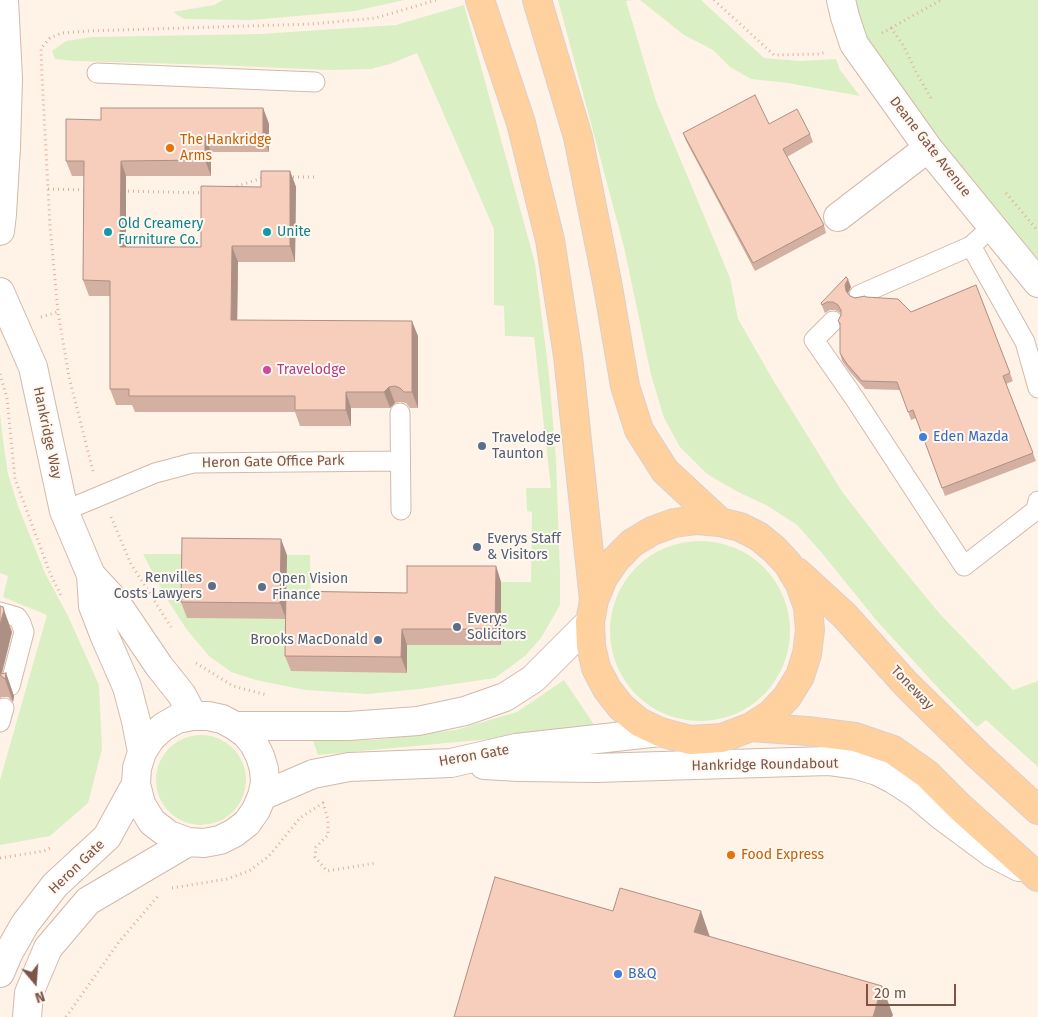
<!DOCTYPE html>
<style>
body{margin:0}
#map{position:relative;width:1038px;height:1017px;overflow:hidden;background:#fff3e8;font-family:"Fira Sans",sans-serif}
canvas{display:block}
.north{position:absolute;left:10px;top:957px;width:50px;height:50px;-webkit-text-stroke:4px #fff8f0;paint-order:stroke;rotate:162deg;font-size:14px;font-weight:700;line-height:20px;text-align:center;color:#7d5548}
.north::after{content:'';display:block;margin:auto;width:18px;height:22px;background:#7d5548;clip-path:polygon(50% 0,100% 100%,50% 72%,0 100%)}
.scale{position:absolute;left:866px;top:984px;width:90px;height:22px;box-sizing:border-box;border:2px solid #7d5548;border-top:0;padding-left:6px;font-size:15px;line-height:18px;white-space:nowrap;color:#7d5548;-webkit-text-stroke:4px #fff8f0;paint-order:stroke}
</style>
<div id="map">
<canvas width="1038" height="1017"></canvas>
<div class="north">N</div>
<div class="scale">20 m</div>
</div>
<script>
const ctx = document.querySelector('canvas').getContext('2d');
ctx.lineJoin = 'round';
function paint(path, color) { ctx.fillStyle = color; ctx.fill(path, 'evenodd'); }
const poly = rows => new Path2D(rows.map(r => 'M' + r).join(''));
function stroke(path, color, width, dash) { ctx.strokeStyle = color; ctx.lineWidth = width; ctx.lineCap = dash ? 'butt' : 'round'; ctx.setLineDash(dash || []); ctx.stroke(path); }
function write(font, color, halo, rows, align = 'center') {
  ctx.font = font + ' "Fira Sans",sans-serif'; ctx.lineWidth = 4; ctx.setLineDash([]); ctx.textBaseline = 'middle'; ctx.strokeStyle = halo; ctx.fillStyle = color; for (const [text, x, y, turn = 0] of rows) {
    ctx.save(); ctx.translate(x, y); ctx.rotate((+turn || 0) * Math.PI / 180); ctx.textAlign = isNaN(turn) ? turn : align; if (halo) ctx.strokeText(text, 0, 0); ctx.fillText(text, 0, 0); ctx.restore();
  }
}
paint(poly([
 [223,0,404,0,355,11,251,20,184,19,173,12,214,5],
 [558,0,633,0,626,1,656,101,730,278,738,319,773,380,843,493,889,552,939,613,1013,690,1038,681,1038,767,986,720,977,727,941,691,877,621,821,552,797,525,768,506,738,492,707,474,680,447,664,418,651,375,624,247],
 [640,0,701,0,764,58,800,61,836,59,840,70,860,96,788,83,751,79,730,67,713,50,684,35],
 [855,0,1038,0,1038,260,974,184,876,55,867,38,858,12],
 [464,5,535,263,549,375,556,459,560,574,560,605,541,638,525,656,495,678,420,689,367,694,305,690,256,680,231,672,209,656,187,630,165,596,143,554,187,554,187,618,286,619,287,555,310,555,311,607,408,608,501,582,531,582,532,512,527,511,526,488,551,488,534,337,505,336,504,306,494,305,494,229,417,53,390,64,371,69,328,70,215,65,76,61,55,59,52,51,66,41,92,37,260,34,396,25],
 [0,413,3,440,8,474,18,506,45,573,68,616,99,685,102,749,88,803,50,836,0,845,0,780,47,615,3,597,8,576,0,573],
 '610 631a90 90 0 1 1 180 0a90 90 0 1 1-180 0Z',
 [564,680,597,729,318,755,313,741,375,740,456,730,517,712],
 '156 780a45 45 0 1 1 90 0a45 45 0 1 1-90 0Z'
]), '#daefc4');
const service = poly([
 [97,73,315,82],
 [993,226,971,246,1025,342,1038,388],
 [859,295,971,246],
 [833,321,814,340,855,399,964,566,1036,510,1038,501],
 [400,413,401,510],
 [64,511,155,473,193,463,400,461],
 [0,612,17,617,21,623,24,632,10,686],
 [0,722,4,708]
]);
const minor = poly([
 [841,0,845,17,854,44,928,148,1038,283],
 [838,217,928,148],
 [0,231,2,214,6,147,8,78,4,0],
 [0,292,33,367,64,511,91,575,93,606,105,637,127,687,136,721,142,752],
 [91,575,115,601,159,666,182,695,193,716],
 [235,726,349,726,418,721,465,711,505,697,533,679,590,622],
 [484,765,519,767,595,768,828,761,857,765,877,771,893,779,916,794,942,816,992,853,1019,867],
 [262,796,265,783,264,769,260,756,254,744,246,734,235,726,222,719,208,716,193,716,177,719,163,727,151,738,142,752,137,768,136,784,141,804,152,822,169,835,188,842,204,843,220,840,234,833,247,823,256,810,262,796,313,774,349,767,451,763,516,748,660,732],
 [0,973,9,952,25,924,55,885,107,837,136,784],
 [27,1017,29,993,48,948,88,901,188,842]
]);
const primary = poly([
 [480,0,521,123,550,240,568,356,594,600],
 [537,0,578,137,608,287,625,386,639,430,665,471,720,522,740,527,758,536,774,549,788,564,800,584,808,607,810,630,807,654,800,676,787,697,771,714,751,727,722,738,690,740,660,732,639,722,621,707,607,689,596,668,591,646,590,622,594,600,603,578,616,559,632,543,652,531,674,523,697,520,720,522],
 [797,572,844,615,906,684,978,755,1038,810],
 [751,727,807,731,855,737,893,750,927,774,961,808,1038,877]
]);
stroke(service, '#d3b9ab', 21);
stroke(minor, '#d3b9ab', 30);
stroke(primary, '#dbcfcc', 30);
stroke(poly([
 [714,0,774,55,819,54,826,52],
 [891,28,941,0],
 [882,33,891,28,903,45,916,72,931,98],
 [288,177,314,177],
 [232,188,265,177],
 [48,189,87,190],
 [123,191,205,193],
 [1006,193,1038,231],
 [41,317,58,312],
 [0,374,7,398,15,479,50,573,62,598],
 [93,471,69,377,58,312,50,226,42,76,41,48,50,38,62,33,88,31,311,24,376,18,436,0],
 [111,517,131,564,171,627],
 [196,663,233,686,267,695],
 [0,858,44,851,50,848],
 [172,888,227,879,249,871,269,856,300,818,323,803,328,820,328,835,316,847,315,857,327,871,376,863],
 [66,1017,119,942,158,896]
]), '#ddb09e', 3, [1, 4]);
stroke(service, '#fff', 19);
stroke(minor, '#fff', 28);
stroke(primary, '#ffd19e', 28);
paint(poly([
 [263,108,269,124,269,152,211,152,211,176,126,176,126,247,201,247,261,187,290,171,296,187,295,262,238,262,237,320,418,336,418,408,410,408,406,403,400,402,395,403,390,408,351,408,351,426,300,426,295,412,135,412,132,405,116,405,110,389,110,296,89,296,83,280,84,176,72,176,66,161,101,120],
 [769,124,810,134,813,142,787,157,824,225,826,233,755,271,686,141,683,133],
 [976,285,1013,381,1006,384,1036,461,945,496,916,418,911,420,900,390,865,389,850,372,842,361,840,353,840,326,838,321,841,315,841,313,835,310,830,310,825,313,824,311,821,303,851,287,848,293,850,296,855,298,866,297,911,312],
 [287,555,286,591,407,593,496,566,501,582,501,645,407,645,407,673,291,671,285,656,285,619,187,618,181,602],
 [0,606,12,632,2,674,6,673,14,696,13,702,8,697,2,697,0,698]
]), '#d4b0a2');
paint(poly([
 [263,108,269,124,269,152,263,136],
 [205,136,211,152,211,176,205,160],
 [121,161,126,176,126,263,120,247],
 [290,171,296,187,295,262,290,246],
 [232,246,238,262,237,336,231,320],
 [848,279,851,287,848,293,849,299,846,291,845,285],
 [412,321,418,336,418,408,412,392],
 [389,387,395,403,390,408,384,392],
 [346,392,351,408,351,426,346,410],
 [281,539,287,555,286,619,280,603],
 [496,566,501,582,501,645,495,629],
 [3,607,12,632,1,676,0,675,0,625],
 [402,629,407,645,407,673,401,657],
 [6,673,14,696,13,702,5,679],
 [701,911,711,940,694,932],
 [882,986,893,1015,892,1017,873,1017]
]), '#ad9084');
const building = poly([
 [755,95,769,124,797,109,810,134,783,149,824,225,753,263,683,133,755,95],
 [101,108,263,108,263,136,205,136,205,160,121,161,120,247,201,247,201,186,261,187,261,171,290,171,290,246,232,246,231,320,412,321,412,392,404,392,400,388,395,386,389,387,384,392,346,392,346,410,295,410,295,396,129,396,129,389,110,389,110,281,83,280,84,161,66,161,66,119,101,120,101,108],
 [846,277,848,279,845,285,846,291,850,296,855,298,865,296,866,297,898,299,911,312,976,285,1010,373,1003,376,1033,453,942,488,913,410,908,412,897,382,862,381,847,364,840,353,840,323,838,321,841,315,841,310,838,305,833,302,827,302,822,305,821,303,846,277],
 [182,538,281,539,280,603,181,602,182,538],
 [407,566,496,566,495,629,402,629,401,657,285,656,286,591,407,593,407,566],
 [0,606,3,607,4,610,0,625,0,606],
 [6,673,5,679,0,675,0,674,6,673],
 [495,877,613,911,620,888,701,911,694,932,882,986,873,1017,454,1017,495,877]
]);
paint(building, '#f7cdbc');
stroke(building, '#ad9084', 1);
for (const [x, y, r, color] of [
 [170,148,5,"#e8710a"],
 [108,232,5,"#0f9aa8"],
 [267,232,5,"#0f9aa8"],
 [267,370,5,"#d1479c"],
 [923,437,5,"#3f7fe0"],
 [482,446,5,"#5c6f8a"],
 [477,547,5,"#5c6f8a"],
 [212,586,5,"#5c6f8a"],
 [262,587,5,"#5c6f8a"],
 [457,627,5,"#5c6f8a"],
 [378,640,5,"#5c6f8a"],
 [731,855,5,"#e8710a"],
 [618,974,5,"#3f7fe0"]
]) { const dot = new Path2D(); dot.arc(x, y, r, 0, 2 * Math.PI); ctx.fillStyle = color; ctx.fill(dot); stroke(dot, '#fff8f0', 2); }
write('14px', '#c56008', '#fff8f0', [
 ["The Hankridge",180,140],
 ["Arms",180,156],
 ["Food Express",741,855]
], 'left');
write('14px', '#7d5548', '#fff8f0', [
 ["Deane Gate Avenue",930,147,52],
 ["Hankridge Way",47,433,78],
 ["Heron Gate Office Park",273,462,-1],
 ["Toneway",912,688,46],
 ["Heron Gate",474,756,-10],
 ["Hankridge Roundabout",765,765,-1],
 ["Heron Gate",77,867,-44]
]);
write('14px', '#0d838f', '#fff8f0', [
 ["Old Creamery",118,224],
 ["Furniture Co.",118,240],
 ["Unite",277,232]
], 'left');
write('14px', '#b23c85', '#fff8f0', [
 ["Travelodge",277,370]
], 'left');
write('14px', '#366cbe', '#fff8f0', [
 ["Eden Mazda",933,437],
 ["B&Q",628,974]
], 'left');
write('14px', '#4e5e75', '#fff8f0', [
 ["Travelodge",492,438],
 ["Taunton",492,454],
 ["Everys Staff",487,539],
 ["& Visitors",487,555],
 ["Renvilles",202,578,"right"],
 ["Costs Lawyers",202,594,"right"],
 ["Open Vision",272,579],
 ["Finance",272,595],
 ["Everys",467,619],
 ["Solicitors",467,635],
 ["Brooks MacDonald",368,640,"right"]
], 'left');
</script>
